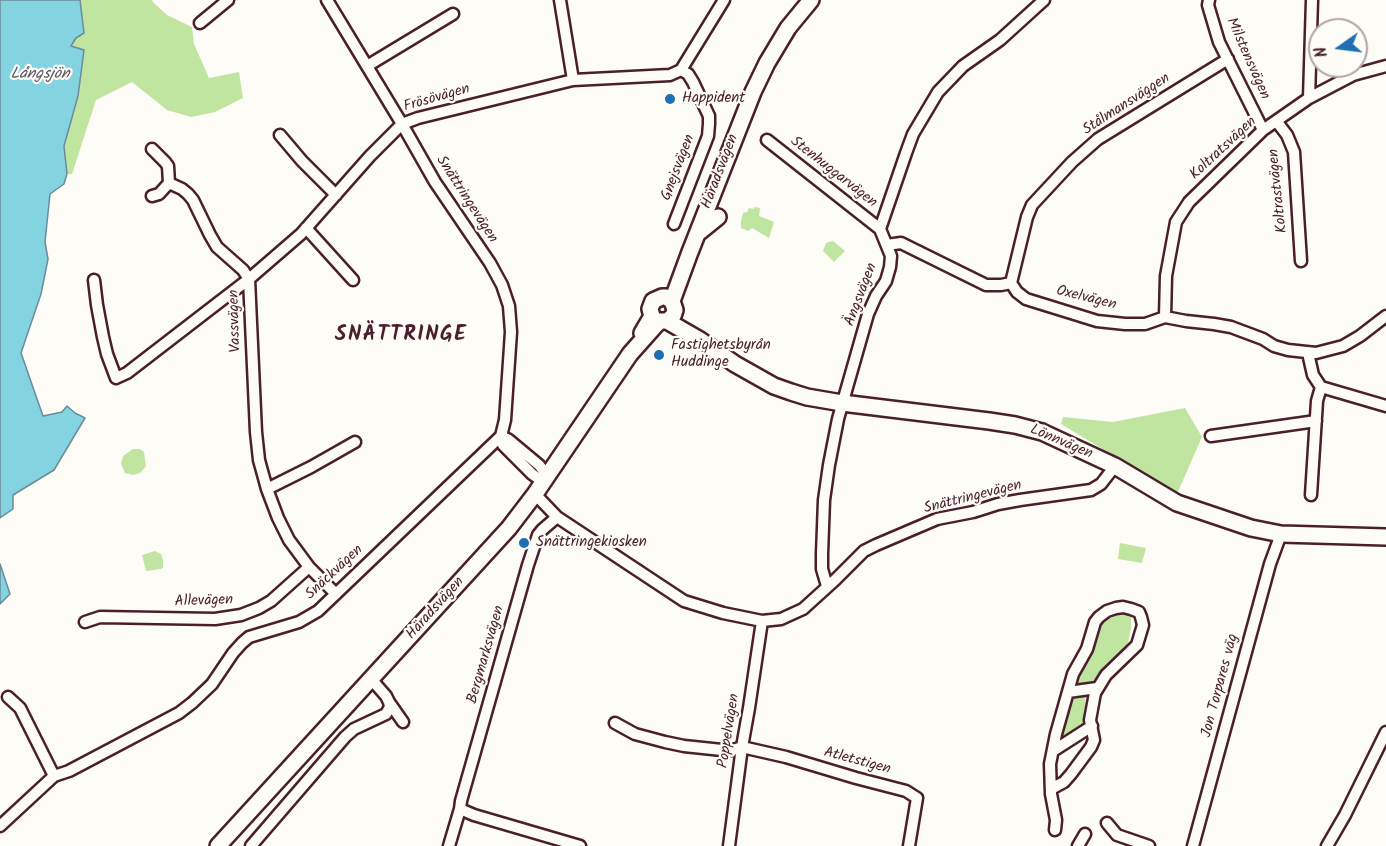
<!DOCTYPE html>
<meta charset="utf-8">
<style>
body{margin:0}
#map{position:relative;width:1386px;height:846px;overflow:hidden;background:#fdfcf7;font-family:Kalam,sans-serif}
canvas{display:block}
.north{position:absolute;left:1308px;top:18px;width:60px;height:60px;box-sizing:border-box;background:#fdfcf7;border:2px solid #b5a4a5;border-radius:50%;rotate:256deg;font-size:16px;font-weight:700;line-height:24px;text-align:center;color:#4a1f2b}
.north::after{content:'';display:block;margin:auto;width:21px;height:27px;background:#1f6fb2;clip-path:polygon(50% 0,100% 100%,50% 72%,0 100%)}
</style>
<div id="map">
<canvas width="1386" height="846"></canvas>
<div class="north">N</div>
</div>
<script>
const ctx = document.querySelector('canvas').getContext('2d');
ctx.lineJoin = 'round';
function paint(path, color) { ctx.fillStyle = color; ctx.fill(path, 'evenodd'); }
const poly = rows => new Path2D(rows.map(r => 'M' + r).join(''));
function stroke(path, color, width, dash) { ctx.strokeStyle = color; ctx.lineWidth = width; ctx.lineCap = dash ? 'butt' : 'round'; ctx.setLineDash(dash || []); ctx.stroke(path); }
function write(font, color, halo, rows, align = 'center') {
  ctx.font = font + ' Kalam,sans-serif'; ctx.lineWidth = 4.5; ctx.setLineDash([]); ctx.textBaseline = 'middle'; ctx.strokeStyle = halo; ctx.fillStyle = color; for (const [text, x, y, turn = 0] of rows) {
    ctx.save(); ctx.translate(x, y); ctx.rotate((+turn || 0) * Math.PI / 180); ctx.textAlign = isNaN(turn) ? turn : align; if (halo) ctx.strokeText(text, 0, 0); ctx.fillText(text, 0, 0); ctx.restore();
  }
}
paint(poly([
 [0,0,152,0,153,2,167,15,192,27,194,44,209,78,239,72,243,98,215,112,191,117,167,110,132,82,96,100,72,174,67,174,64,146,78,96,84,51,71,47,76,38],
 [755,207,760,208,759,216,774,222,769,238,752,228,748,231,741,228,741,221,743,213,747,212,749,208,753,209],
 [833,241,845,251,834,262,823,251,826,243],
 [1185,408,1202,437,1177,494,1061,424,1063,417,1113,422],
 [133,449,140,449,144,452,146,466,140,473,133,475,125,473,121,464,123,456],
 [1120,543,1146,548,1142,563,1118,559],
 [155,551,161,554,163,560,163,567,161,569,146,571,142,555],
 [1119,610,1131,615,1131,628,1128,643,1120,655,1094,687,1071,689,1102,619],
 [1086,693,1083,728,1058,744,1069,697]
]), '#c0e5a0');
const water = poly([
 [0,0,80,0,84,33,76,38,71,46,84,50,78,96,64,146,67,174,64,184,50,194,45,242,48,259,41,294,21,353,43,416,62,412,67,406,75,413,85,418,54,470,13,495,13,509,0,518,0,0],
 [0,564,10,594,0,604,0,564]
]);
paint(water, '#83d3e0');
stroke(water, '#6c8b98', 1.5);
const street = poly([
 [327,0,402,124,435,182,490,263,502,285,509,306,511,332,505,420,501,436,503,445,532,474,543,482],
 [560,0,573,80],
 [1209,0,1208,5,1219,42,1263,130],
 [200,23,228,0],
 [367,66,453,14],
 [1309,98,1312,0],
 [1277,122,1287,135,1294,152,1301,261],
 [280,135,302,161,336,195],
 [767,140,880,229],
 [152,149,165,162,168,166,169,183,182,189,188,194,193,200,210,235,217,247,243,270,249,279,256,432,259,460,267,489,278,518,289,540,309,567,336,594],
 [152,196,159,194,169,183],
 [674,224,708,136,709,124,709,116,693,82,688,74,681,70],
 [306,228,353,280],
 [887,245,901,243,986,285,1001,285,1011,283,1017,292,1026,299,1097,321,1125,324,1145,324,1165,317,1186,321,1214,324,1231,327,1263,339,1274,346,1288,350,1316,353,1343,346,1360,336,1386,316],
 [94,280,97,305,103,337,107,354,116,378,127,373,249,279,301,234,370,156,402,124,418,118,573,80,670,75,681,70,724,0],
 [1011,283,1027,217,1032,205,1072,162,1098,139,1228,59],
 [1165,317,1166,276,1176,222,1189,202,1263,130,1309,98,1353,75,1386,66],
 [1308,353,1313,375,1321,387,1386,406],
 [501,436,509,440,539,465,547,475],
 [1211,436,1316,421],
 [267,489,311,467,355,442],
 [535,494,557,517,684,601,723,613,762,621,781,619,803,609,835,580,864,551,876,545,937,519,973,512,998,504,1020,500,1091,490,1101,484,1115,466],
 [1311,495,1317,401,1321,387],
 [827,586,822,569,822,554,824,500,829,465,838,419,868,314,876,296,886,281,890,267,891,256,880,229,906,153,913,134,938,92,963,66,1000,40,1044,0],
 [85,622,100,617,215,619,241,615,259,608,271,601,309,567],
 [372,680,386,696,389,702,403,722],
 [1068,692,1097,688],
 [8,697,20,708,54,776],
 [615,723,635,734,665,742,684,746,722,750,733,750,742,747,786,757,856,778,906,791,917,798,909,846],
 [1053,751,1092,726],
 [1051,789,1064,782,1071,774,1091,747,1094,740,1090,720,1095,693,1106,675,1137,645,1143,625,1141,617,1139,612,1131,609,1123,607,1116,608,1107,611,1099,617,1095,622,1087,649,1073,674,1056,734,1050,764,1051,794,1056,820,1055,830],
 [460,809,474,815,580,846],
 [1107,823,1117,835,1149,846],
 [0,826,54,776,69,771,179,713,192,703,212,684,233,653,242,643,249,637,299,622,318,611,501,436],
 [251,846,345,737,354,729,386,714,390,707,389,702],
 [449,846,460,809,461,801,528,565,538,535,542,530,557,517],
 [729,846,742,747,749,708,762,621],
 [1078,846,1085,834],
 [1193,846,1270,564,1281,534],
 [1327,846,1345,815,1386,732]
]);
const secondary = poly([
 [697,234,718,217],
 [667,321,700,340,735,364,774,386,791,392,807,397,842,403,989,421,1015,425,1042,432,1115,466,1177,503,1251,528,1281,534,1386,537],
 [642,333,652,316,650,309,653,301,662,297,666,297,672,301],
 [218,846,509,528,535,494,630,354,654,327,660,321,667,321,673,316,675,310,672,301,690,252,753,92,767,63,788,28,811,0]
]);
stroke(street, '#4a1f2b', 15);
stroke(secondary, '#4a1f2b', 20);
stroke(street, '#fdfcf7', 10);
stroke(secondary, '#fdfcf7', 15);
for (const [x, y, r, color] of [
 [670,99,6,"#1f6fb2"],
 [659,355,6,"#1f6fb2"],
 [524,543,6,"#1f6fb2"]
]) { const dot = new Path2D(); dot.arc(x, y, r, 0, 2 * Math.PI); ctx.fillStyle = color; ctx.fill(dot); stroke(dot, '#fdfcf7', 2); }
write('15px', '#4a1f2b', '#fdfcf7', [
 ["Milstensvägen",1247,59,66],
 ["Frösövägen",437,99,-16],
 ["Stålmansväggen",1127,105,-33],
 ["Koltratsvägen",1224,149,-43],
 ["Gnejsvägen",679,168,-69],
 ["Häradsvägen",721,172,-69],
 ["Stenhuggarvägen",833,173,38],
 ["Koltrastvägen",1279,191,-96],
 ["Snättringevägen",466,200,57],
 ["Ängsvägen",862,295,-69],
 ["Oxelvägen",1086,299,14],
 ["Vassvägen",236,321,-92],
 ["Lönnvägen",1061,443,23],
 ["Snättringevägen",973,498,-14],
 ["Snäckvägen",335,573,-43],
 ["Allevägen",204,602,-2],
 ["Häradsvägen",436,609,-48],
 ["Bergmarksvägen",487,655,-74],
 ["Jon Torpares väg",1221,686,-75],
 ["Poppelvägen",730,731,-81],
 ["Atletstigen",857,762,15]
]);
write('15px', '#4a1f2b', '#fdfcf7', [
 ["Happident",682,99],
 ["Fastighetsbyrån",671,346],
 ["Huddinge",671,363],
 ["Snättringekiosken",536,543]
], 'left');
write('italic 16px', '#5b5561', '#fdfcf7', [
 ["Långsjön",40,75]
]);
ctx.letterSpacing = '1.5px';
write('bold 21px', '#4a1f2b', '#fdfcf7', [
 ["SNÄTTRINGE",401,336]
]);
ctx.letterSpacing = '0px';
</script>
